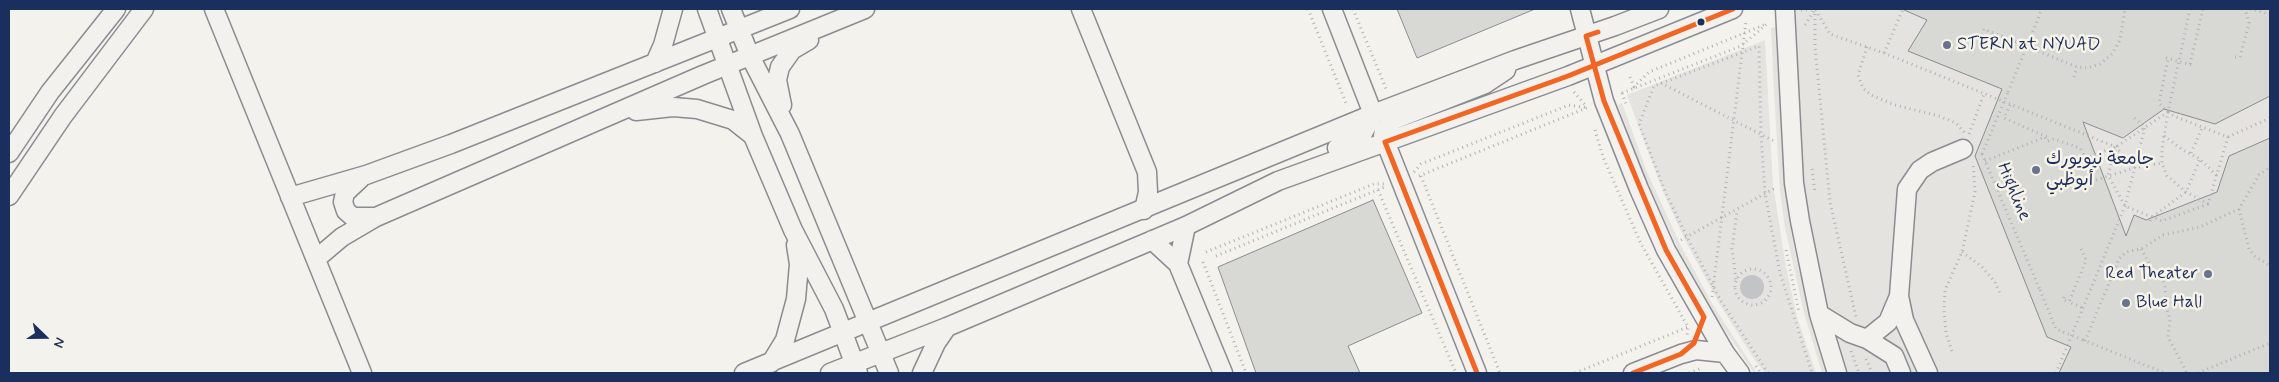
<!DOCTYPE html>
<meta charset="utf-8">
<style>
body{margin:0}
#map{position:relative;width:2279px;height:382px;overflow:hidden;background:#f4f2ec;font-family:Mynerve,sans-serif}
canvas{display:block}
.frame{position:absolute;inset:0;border:10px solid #1b2f5e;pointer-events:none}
.north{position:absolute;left:20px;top:312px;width:50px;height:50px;-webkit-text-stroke:4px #f7f3e8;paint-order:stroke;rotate:112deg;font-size:14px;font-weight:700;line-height:20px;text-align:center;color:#1b2f5e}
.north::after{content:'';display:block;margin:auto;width:18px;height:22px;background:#1b2f5e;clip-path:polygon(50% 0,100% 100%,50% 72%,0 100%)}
</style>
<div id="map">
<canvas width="2279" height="382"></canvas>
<div class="frame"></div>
<div class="north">N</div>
</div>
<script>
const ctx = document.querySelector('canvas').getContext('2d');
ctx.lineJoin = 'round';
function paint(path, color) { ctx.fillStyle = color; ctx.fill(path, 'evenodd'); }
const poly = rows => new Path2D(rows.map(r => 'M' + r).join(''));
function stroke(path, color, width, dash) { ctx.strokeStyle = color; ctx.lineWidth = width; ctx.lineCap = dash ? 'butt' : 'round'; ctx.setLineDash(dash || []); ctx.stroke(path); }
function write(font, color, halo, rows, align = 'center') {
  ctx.font = font + ' Mynerve,"Playpen Sans Arabic",sans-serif'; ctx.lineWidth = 5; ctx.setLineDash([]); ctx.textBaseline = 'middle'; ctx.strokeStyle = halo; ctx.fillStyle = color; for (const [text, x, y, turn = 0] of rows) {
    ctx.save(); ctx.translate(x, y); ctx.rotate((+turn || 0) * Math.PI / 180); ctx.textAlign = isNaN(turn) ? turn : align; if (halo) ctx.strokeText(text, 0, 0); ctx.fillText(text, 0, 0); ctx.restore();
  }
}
paint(poly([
 [1795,9,2270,9,2270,373,1847,373,1824,303,1803,197],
 [1775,27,1786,198,1793,243,1808,309,1827,373,1822,373,1804,313,1785,228,1780,192,1774,91,1771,28],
 [1765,40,1773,185,1786,267,1797,317,1816,373,1765,373,1754,359,1720,305,1686,242,1664,194,1627,95],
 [1622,103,1647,172,1681,246,1713,305,1757,373,1754,373,1714,314,1678,249,1643,173,1618,105]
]), '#e4e3df');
paint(poly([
 '1740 287a12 12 0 1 1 24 0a12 12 0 1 1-24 0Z'
]), '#c2c4c8');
const building = poly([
 [1397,9,1535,9,1417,58,1397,9],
 [1902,9,2270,9,2270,96,2215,124,2164,109,2123,138,2083,122,2126,236,2134,215,2146,220,2217,192,2229,156,2270,138,2270,373,2059,373,2071,347,2047,337,1975,156,2002,89,1908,51,1927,20,1902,9],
 [1373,200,1422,313,1348,346,1360,373,1256,373,1218,267,1373,200]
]);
paint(building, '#d8d8d5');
stroke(building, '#898c92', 1);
const minor = poly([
 [214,9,362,373],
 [707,9,753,136,793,230,834,309,858,373],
 [731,9,750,56,790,134,889,373],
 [1081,9,1147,172,1148,192,1144,210],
 [1332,9,1373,114,1361,137,1337,148],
 [1580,9,1604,101,1639,189,1666,250,1725,353,1740,373],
 [1785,9,1794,183,1800,221,1819,314,1837,373],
 [655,63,663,45,673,9],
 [782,105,777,80,780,67,792,50,809,40],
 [636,111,673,107,697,109,733,120,752,135],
 [9,153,50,92,116,9],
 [361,178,345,193,343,202,346,211,353,217,375,217],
 [9,196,63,116,144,9],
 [290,197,366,175,451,144,790,9],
 [1152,240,1178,264,1223,373],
 [316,259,342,237,376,217,703,75,865,9],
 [1178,264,1186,226],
 [1819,314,1850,333,1867,339,1894,356,1901,373],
 [1867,339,1888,322,1899,296],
 [771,363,785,340,796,299,799,264,796,245],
 [744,373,1373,114,1515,60,1615,26,1659,9],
 [830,373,947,327,1186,226,1278,181,1568,76,1733,9],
 [922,373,936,343,947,327],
 [1477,373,1383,136,1384,130,1393,120,1485,84,1506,70],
 [1633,373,1681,354,1696,350,1725,353],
 [1928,373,1904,320,1899,296,1907,189,1920,170,1932,162,1963,149]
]);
stroke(minor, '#898c92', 21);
stroke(poly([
 [1308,9,1346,103],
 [1353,9,1387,91],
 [1815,9,1815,47,1830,202,1856,317],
 [2190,9,2168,112,2162,149,2162,163,2167,176,2186,192,2212,206],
 [2250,9,2270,14],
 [1801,10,1815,9],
 [1805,25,1815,9,1830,34,1884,53,2116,147,2134,168],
 [1982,35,1984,29,2077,67,2087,68,2100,64,2112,54,2120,40,2125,9],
 [1867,47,1858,75,1863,88,1871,95,1895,105,1939,116,1956,123,1965,133],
 [1884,53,1903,9],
 [2235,57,2240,57,2249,23,2245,9],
 [2190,64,2203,9],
 [1630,77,1634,87,1649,72,1764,25],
 [2074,77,2077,67],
 [1661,83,1774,141],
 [1574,92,1586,106],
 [2008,92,2042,9],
 [1622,93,1626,104],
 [1622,93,1741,46,1768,23],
 [2010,105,2004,118,2047,137],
 [2168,112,2176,117,2228,137,2208,204,2162,221,2125,206,2108,175,2116,147,2168,112],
 [2168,112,2159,103,2168,59],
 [1595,130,1603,157,1641,244,1688,327,1687,335],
 [1969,134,1984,94],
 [2164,136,2183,150,2200,159,2217,176],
 [2228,137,2270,118],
 [2191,153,2203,126],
 [1982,154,2040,290],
 [2081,160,2115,147],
 [1985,161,2045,137,2047,141,2054,139,2080,148,2085,158],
 [1812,169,1815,193],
 [1414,172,1421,164,1569,105,1588,108],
 [1419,176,1589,107],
 [1421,176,1500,373],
 [2096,180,2134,168,2162,163],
 [1378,190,1456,373],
 [2239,209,2249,249,2255,256,2270,266],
 [2150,221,2152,217,2186,192,2200,159],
 [1681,240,1777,187],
 [2081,249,2086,260,2069,302,2083,308],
 [2141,249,2150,265,2161,275,2165,286,2166,307,2170,319,2168,337,2187,373],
 [1786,250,1799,312],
 [1206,252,1374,184,1384,184],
 [1962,252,1982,267,1995,282,2001,296],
 [1216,256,1387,186],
 [1203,262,1246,373],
 '1735 287a18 18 0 1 1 36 0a18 18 0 1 1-36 0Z',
 [1736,279,1732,249,1737,211],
 [1712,297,1746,21],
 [2064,297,2063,300,2069,302],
 [2083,340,2165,373],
 [2085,341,2119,259,2126,252,2141,249,2163,235,2200,227,2239,209,2259,175,2270,167],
 [1851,351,1859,373],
 [1952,351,1946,333,1944,311,1945,290,1962,252,1975,192,1973,162],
 [1866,359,1872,373],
 [1756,366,1761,373],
 [1575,373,1688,327],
 [1689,373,1702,368],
 [1768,373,1721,301,1687,237,1665,191,1639,124,1654,86,1759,46,1761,135,1765,193,1780,273,1812,373],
 [2056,373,2125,206,2145,127,2132,116],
 [2198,373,2270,343]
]), '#b1b2b5', 3, [1, 4]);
stroke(minor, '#f2f1ed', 18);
stroke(poly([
 [2166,58,2192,65],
 [1982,154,2008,92],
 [2040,290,2056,329,2083,340]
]), '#b1b2b5', 3, [1, 4]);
stroke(poly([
 [1598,32,1586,36,1604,101,1666,250,1704,317,1694,343,1681,354,1633,373],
 [1477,373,1385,142,1568,76,1733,9]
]), '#f26522', 5);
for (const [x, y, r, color] of [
 [1701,22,4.5,"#1b2f5e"],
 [1947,45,5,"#677390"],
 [2036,170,5,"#677390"],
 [2208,274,5,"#677390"],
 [2126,303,5,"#677390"]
]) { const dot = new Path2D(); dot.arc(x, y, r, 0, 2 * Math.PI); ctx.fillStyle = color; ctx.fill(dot); stroke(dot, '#f7f3e8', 2); }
write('18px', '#1b2f5e', '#f7f3e8', [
 ["STERN at NYUAD",1957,45],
 ["جامعة نيويورك",2046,160],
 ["أبوظبي",2046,181],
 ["Red Theater",2198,274,"right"],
 ["Blue Hall",2136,303]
], 'left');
write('18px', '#1b2f5e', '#f7f3e8', [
 ["Highline",2013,192,67]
]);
</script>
